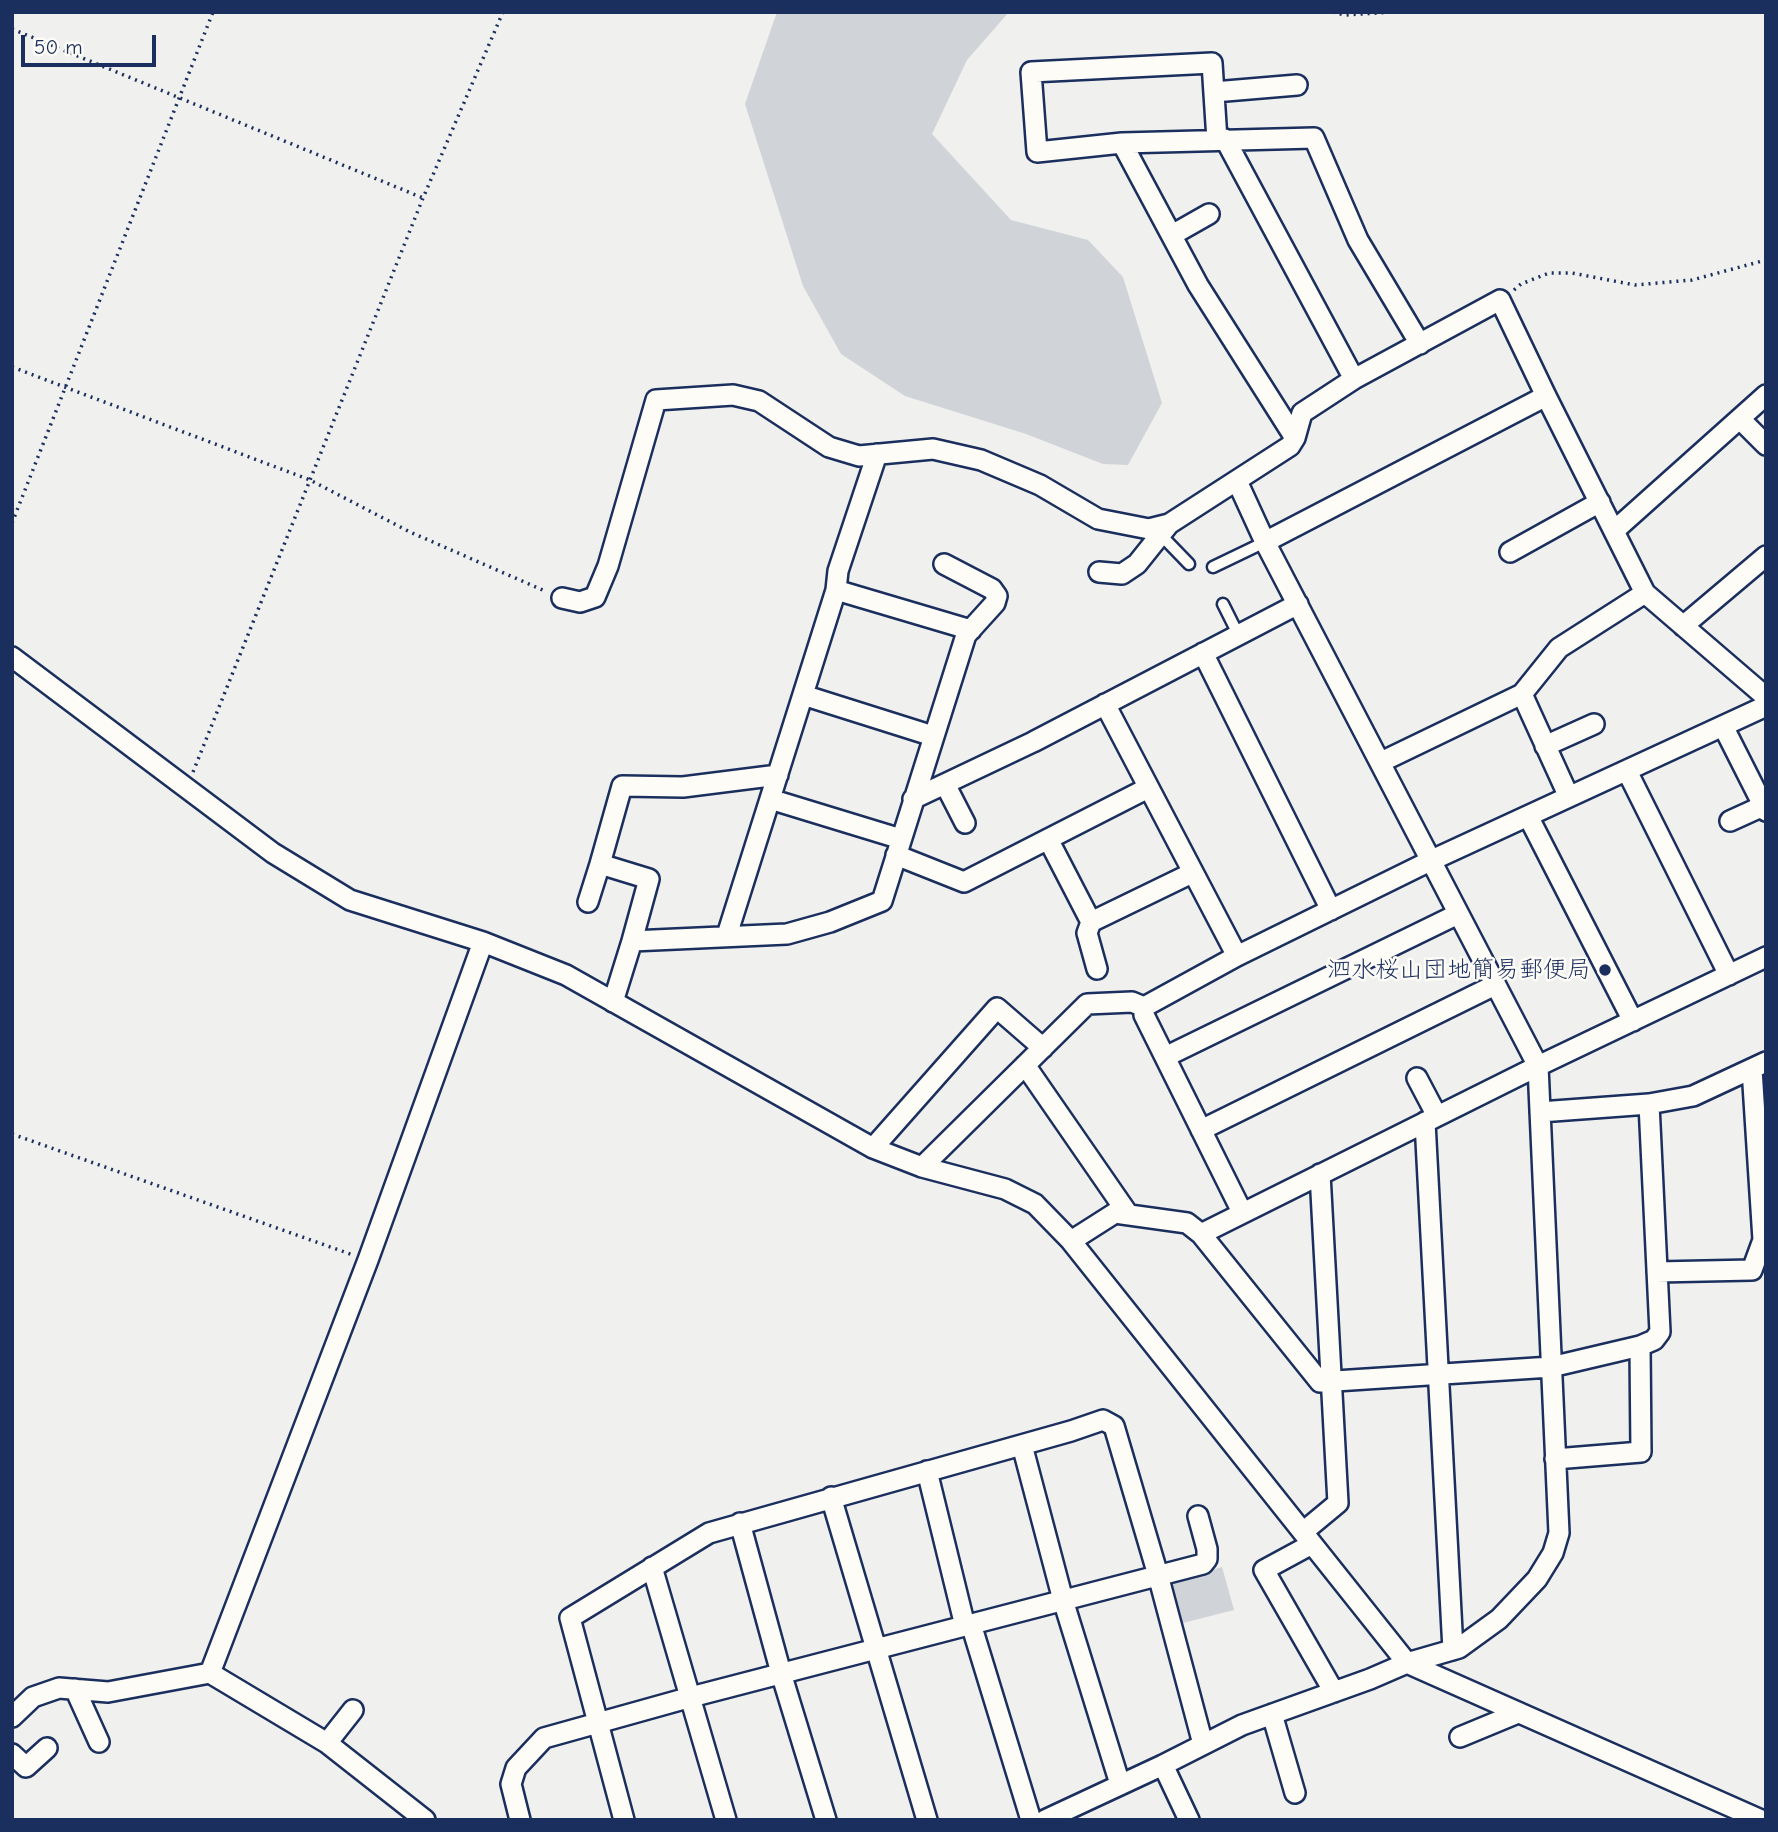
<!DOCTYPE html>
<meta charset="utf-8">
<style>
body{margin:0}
#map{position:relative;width:1778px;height:1832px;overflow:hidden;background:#f0f0ee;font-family:"Comic Neue",sans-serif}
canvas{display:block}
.frame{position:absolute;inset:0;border:14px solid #1b2f5e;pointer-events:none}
.scale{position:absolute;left:21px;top:35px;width:135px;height:32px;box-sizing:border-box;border:4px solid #1b2f5e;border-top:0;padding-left:9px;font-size:21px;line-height:24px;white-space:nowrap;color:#1b2f5e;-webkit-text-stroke:5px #fdfcf7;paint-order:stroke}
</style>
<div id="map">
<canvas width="1778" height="1832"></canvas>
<div class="frame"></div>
<div class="scale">50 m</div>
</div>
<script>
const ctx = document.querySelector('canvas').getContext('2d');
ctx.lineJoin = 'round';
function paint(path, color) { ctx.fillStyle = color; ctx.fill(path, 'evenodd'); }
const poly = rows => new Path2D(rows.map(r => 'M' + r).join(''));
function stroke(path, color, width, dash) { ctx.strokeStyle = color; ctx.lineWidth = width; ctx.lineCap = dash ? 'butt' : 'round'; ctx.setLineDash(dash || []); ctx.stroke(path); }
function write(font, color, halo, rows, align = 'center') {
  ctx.font = font + ' "Comic Neue","Klee One",sans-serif'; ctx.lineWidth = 5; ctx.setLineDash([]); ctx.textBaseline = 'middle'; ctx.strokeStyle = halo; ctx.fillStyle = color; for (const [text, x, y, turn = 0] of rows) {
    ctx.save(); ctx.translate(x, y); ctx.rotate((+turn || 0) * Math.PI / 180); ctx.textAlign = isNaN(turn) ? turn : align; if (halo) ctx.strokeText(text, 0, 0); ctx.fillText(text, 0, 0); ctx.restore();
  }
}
paint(poly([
 [777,12,1009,12,967,60,932,134,1011,220,1088,240,1123,277,1162,403,1128,465,1103,464,1026,434,905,396,841,354,803,286,745,104],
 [1222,1567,1234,1610,1183,1623,1172,1582]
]), '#d0d3d8');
const lane = poly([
 [1160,534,1189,564],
 [1213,567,1265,542],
 [1223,604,1238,634]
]);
const street = poly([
 [1214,92,1297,85],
 [1225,139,1354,379],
 [1217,140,1212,63,1031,72,1037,152,1122,143,1314,138,1358,240,1420,344],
 [1122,143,1198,285,1295,438],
 [1172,235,1209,214],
 [1740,419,1766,445],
 [1615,530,1766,395],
 [1265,542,1546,396],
 [1510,552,1600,502],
 [1099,572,1122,574,1137,564,1169,524],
 [836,590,971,630],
 [562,598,580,602,595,597,608,566,656,400,733,395,759,401,829,447,859,456,933,449,981,460,1040,485,1098,519,1149,529,1169,524,1290,446,1295,438,1302,413,1354,379,1500,300,1546,396,1645,593,1766,697],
 [1683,626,1766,556],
 [1203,653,1331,910],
 [12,657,273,853,350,900,483,942,566,975,873,1148,922,1167,1005,1189,1035,1204,1071,1241,1407,1663,1761,1820],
 [1522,694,1569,797],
 [803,695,933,736],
 [1105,704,1237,956],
 [1723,726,1766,811],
 [1545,746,1594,724],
 [1381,762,1522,694,1559,648,1645,593],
 [1627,771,1729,975],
 [945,784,965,823],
 [770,799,901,839],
 [913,799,1033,742,1298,604],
 [1528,816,1633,1021],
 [1730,821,1763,806],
 [1048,839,1091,922,1192,873],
 [896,855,964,882,1148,788],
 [588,902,600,864],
 [1091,922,1087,933,1097,969],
 [727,935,836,590,838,571,877,454],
 [632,941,649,879,600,864,622,786,683,787,778,775],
 [613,1002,632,941,787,934,830,922,882,901,966,635,995,603,997,596,992,589,944,564],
 [1144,1007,1144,1015,1242,1212],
 [1165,1057,1458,914],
 [1025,1065,1128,1214],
 [1417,1078,1437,1116],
 [1540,1112,1649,1104,1693,1096,1766,1062],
 [1425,1122,1453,1650],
 [1201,1130,1495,985],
 [873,1148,997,1008,1043,1048],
 [922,1167,1087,1004,1132,1002,1144,1007,1237,956,1430,861,1766,706],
 [1201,1234,1538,1066,1766,957],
 [1071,1241,1115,1213,1187,1223,1201,1234,1320,1382,1551,1367,1640,1346,1654,1340,1660,1332,1649,1104],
 [1657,1272,1752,1270,1763,1240,1752,1069],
 [1022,1445,1063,1600,1120,1784],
 [1555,1459,1641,1452,1640,1346],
 [927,1471,965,1626],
 [831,1497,927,1820],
 [740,1523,781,1673,826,1820],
 [1303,1532,1338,1503,1320,1174],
 [1312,1544,1264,1570,1334,1692],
 [652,1567,726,1820],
 [971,1624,1031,1820],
 [210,1673,368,1260,483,942],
 [75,1689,99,1742],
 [1272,1714,1295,1793],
 [12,1717,33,1697,59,1688,108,1692,210,1673,327,1743,425,1820],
 [1460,1737,1518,1713],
 [327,1743,353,1710],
 [12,1754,26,1767,47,1748],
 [1163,1765,1189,1820],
 [520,1820,511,1784,516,1768,544,1738,691,1697,1203,1564,1207,1559,1207,1549,1198,1516],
 [624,1820,570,1618,709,1533,1071,1431,1103,1420,1114,1426,1158,1575,1203,1744],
 [1045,1820,1163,1765,1242,1725,1370,1679,1407,1663,1459,1648,1499,1619,1537,1579,1553,1553,1559,1533,1538,1066,1265,542,1237,481]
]);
stroke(lane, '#1b2f5e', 15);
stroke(street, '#1b2f5e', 24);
stroke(poly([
 [1333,12,1345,15,1393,12],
 [12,29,423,198],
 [1514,290,1521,284,1549,273,1572,273,1635,285,1692,280,1766,260],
 [12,367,310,480,410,532,545,591],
 [12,523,213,12],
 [193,772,423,198,503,12],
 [12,1134,353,1255]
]), '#1b2f5e', 3.5, [2, 5]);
stroke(lane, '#fdfcf7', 10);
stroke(street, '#fdfcf7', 19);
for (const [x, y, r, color] of [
 [1605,970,7,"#1b2f5e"]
]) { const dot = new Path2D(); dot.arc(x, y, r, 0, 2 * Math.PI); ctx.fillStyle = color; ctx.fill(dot); stroke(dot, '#fdfcf7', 2.5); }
write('24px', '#1b2f5e', '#fdfcf7', [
 ["泗水桜山団地簡易郵便局",1591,970]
], 'right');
</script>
